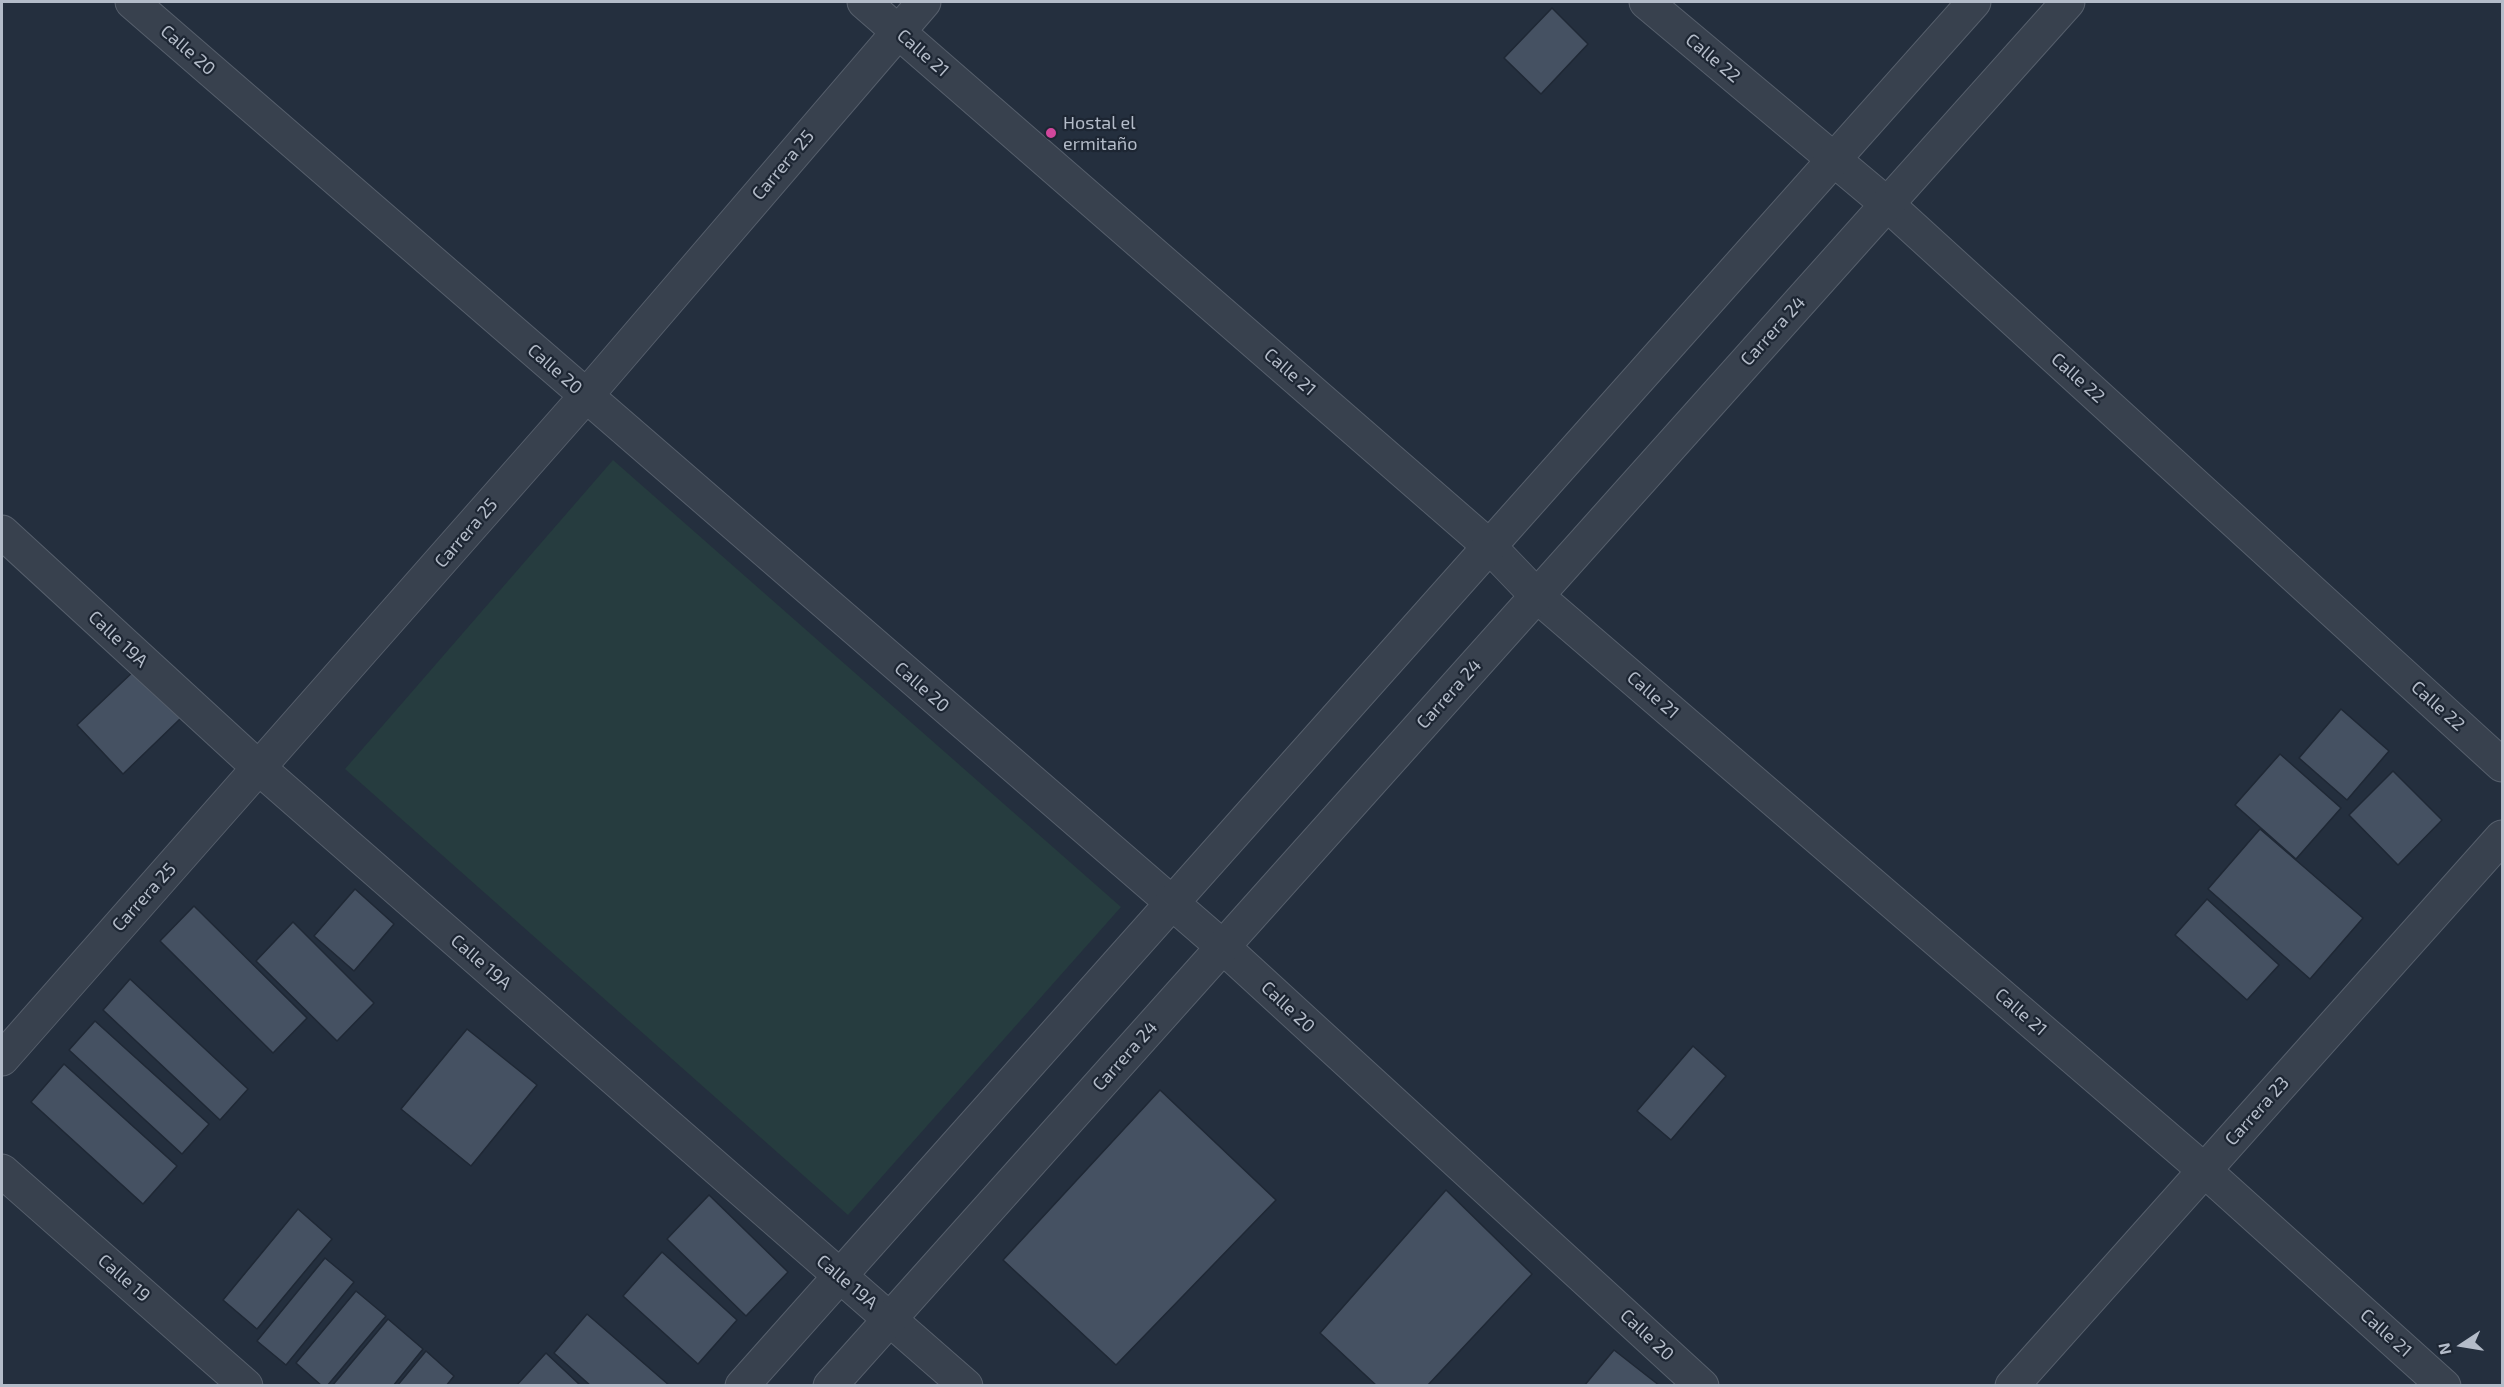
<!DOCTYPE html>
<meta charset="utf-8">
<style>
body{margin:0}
#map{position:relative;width:2504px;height:1387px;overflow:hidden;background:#242f3e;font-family:"Exo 2",sans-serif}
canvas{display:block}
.frame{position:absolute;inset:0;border:3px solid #b4bcc9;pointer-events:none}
.north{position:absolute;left:2432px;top:1315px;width:60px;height:60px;-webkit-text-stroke:4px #1d2633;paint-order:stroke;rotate:258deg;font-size:16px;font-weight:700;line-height:24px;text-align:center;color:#b4bcc9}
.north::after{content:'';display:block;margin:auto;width:21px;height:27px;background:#b4bcc9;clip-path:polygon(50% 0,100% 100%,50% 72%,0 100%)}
</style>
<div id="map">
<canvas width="2504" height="1387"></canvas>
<div class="frame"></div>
<div class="north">N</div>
</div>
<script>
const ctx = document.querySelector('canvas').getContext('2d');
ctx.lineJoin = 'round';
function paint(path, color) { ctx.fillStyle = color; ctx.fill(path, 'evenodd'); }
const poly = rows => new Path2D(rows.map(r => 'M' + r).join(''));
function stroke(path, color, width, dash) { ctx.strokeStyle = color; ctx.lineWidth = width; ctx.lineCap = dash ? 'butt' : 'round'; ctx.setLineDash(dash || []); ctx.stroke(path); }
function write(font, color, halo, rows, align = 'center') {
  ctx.font = font + ' "Exo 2",sans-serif'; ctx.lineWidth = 4.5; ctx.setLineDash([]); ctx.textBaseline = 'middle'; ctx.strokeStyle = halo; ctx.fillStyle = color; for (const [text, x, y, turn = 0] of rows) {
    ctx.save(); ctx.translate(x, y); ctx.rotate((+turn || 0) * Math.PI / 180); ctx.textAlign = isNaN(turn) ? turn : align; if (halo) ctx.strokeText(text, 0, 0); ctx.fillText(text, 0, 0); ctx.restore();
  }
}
paint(poly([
 [613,460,1121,907,848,1215,345,769]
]), '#263c3f');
const building = poly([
 [1552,8,1588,44,1541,94,1504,58,1552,8],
 [135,670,181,718,123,774,77,725,135,670],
 [2341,709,2389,751,2347,800,2299,758,2341,709],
 [2280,754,2341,808,2296,859,2235,805,2280,754],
 [2393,771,2442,820,2398,865,2349,815,2393,771],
 [2260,829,2363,918,2310,979,2208,889,2260,829],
 [355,889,394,924,354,971,314,936,355,889],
 [2207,899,2279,965,2247,1000,2175,935,2207,899],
 [194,906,307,1018,273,1053,160,941,194,906],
 [293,922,374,1003,337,1041,256,961,293,922],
 [130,979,248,1089,220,1120,103,1010,130,979],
 [95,1021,209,1124,182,1154,69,1050,95,1021],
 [467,1029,537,1085,471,1166,401,1109,467,1029],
 [1693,1046,1726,1076,1671,1140,1637,1111,1693,1046],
 [64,1064,177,1166,143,1204,31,1102,64,1064],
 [1160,1090,1276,1200,1116,1365,1003,1260,1160,1090],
 [1446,1190,1532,1274,1427,1386,1377,1386,1320,1333,1446,1190],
 [709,1195,788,1272,746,1316,667,1239,709,1195],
 [298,1209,332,1239,257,1329,223,1300,298,1209],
 [662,1252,737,1320,698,1364,623,1296,662,1252],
 [325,1258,354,1282,286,1365,257,1341,325,1258],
 [356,1291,386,1316,327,1386,322,1386,296,1363,356,1291],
 [587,1314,670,1386,591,1386,554,1353,587,1314],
 [388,1319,423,1349,393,1386,332,1386,388,1319],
 [1614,1350,1660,1386,1584,1386,1614,1350],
 [426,1351,454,1376,446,1386,397,1386,426,1351],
 [546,1353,581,1386,516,1386,546,1353]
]);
paint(building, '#455162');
stroke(building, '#1f2835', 1.5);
const minor = poly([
 [132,2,1223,947,1702,1386],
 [864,2,1489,546,1537,596,2204,1170,2444,1386],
 [1646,2,1887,204,2502,765],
 [2,532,259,768,966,1386],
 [2,1059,586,396,924,2],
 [2,1171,246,1386],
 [2012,1386,2502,837]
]);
const tertiary = poly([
 [742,1386,1974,2],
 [830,1386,2068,2]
]);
stroke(minor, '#565f6c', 35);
stroke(tertiary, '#565f6c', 35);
stroke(minor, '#38414e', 33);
stroke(tertiary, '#38414e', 33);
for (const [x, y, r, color] of [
 [1051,133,6,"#d1479c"]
]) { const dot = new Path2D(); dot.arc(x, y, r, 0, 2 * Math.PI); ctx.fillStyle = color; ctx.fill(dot); stroke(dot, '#1d2633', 2); }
write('18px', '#b4bcc9', '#1d2633', [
 ["Calle 20",188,50,41],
 ["Calle 21",923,53,41],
 ["Calle 22",1713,58,40],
 ["Carrera 25",783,165,-50],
 ["Carrera 24",1773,331,-48],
 ["Calle 20",555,369,41],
 ["Calle 21",1290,372,41],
 ["Calle 22",2078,378,42],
 ["Carrera 25",466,533,-49],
 ["Calle 19A",118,639,43],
 ["Calle 20",922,687,41],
 ["Carrera 24",1449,694,-48],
 ["Calle 21",1653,695,41],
 ["Calle 22",2438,706,42],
 ["Carrera 25",144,897,-48],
 ["Calle 19A",481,962,41],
 ["Calle 20",1288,1007,43],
 ["Calle 21",2021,1012,41],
 ["Carrera 24",1125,1056,-48],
 ["Carrera 23",2257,1111,-48],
 ["Calle 19",124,1278,41],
 ["Calle 19A",847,1282,40],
 ["Calle 21",2386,1333,42],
 ["Calle 20",1647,1335,43]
]);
write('18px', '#b4bcc9', '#1d2633', [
 ["Hostal el",1063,123],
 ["ermitaño",1063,144]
], 'left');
</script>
